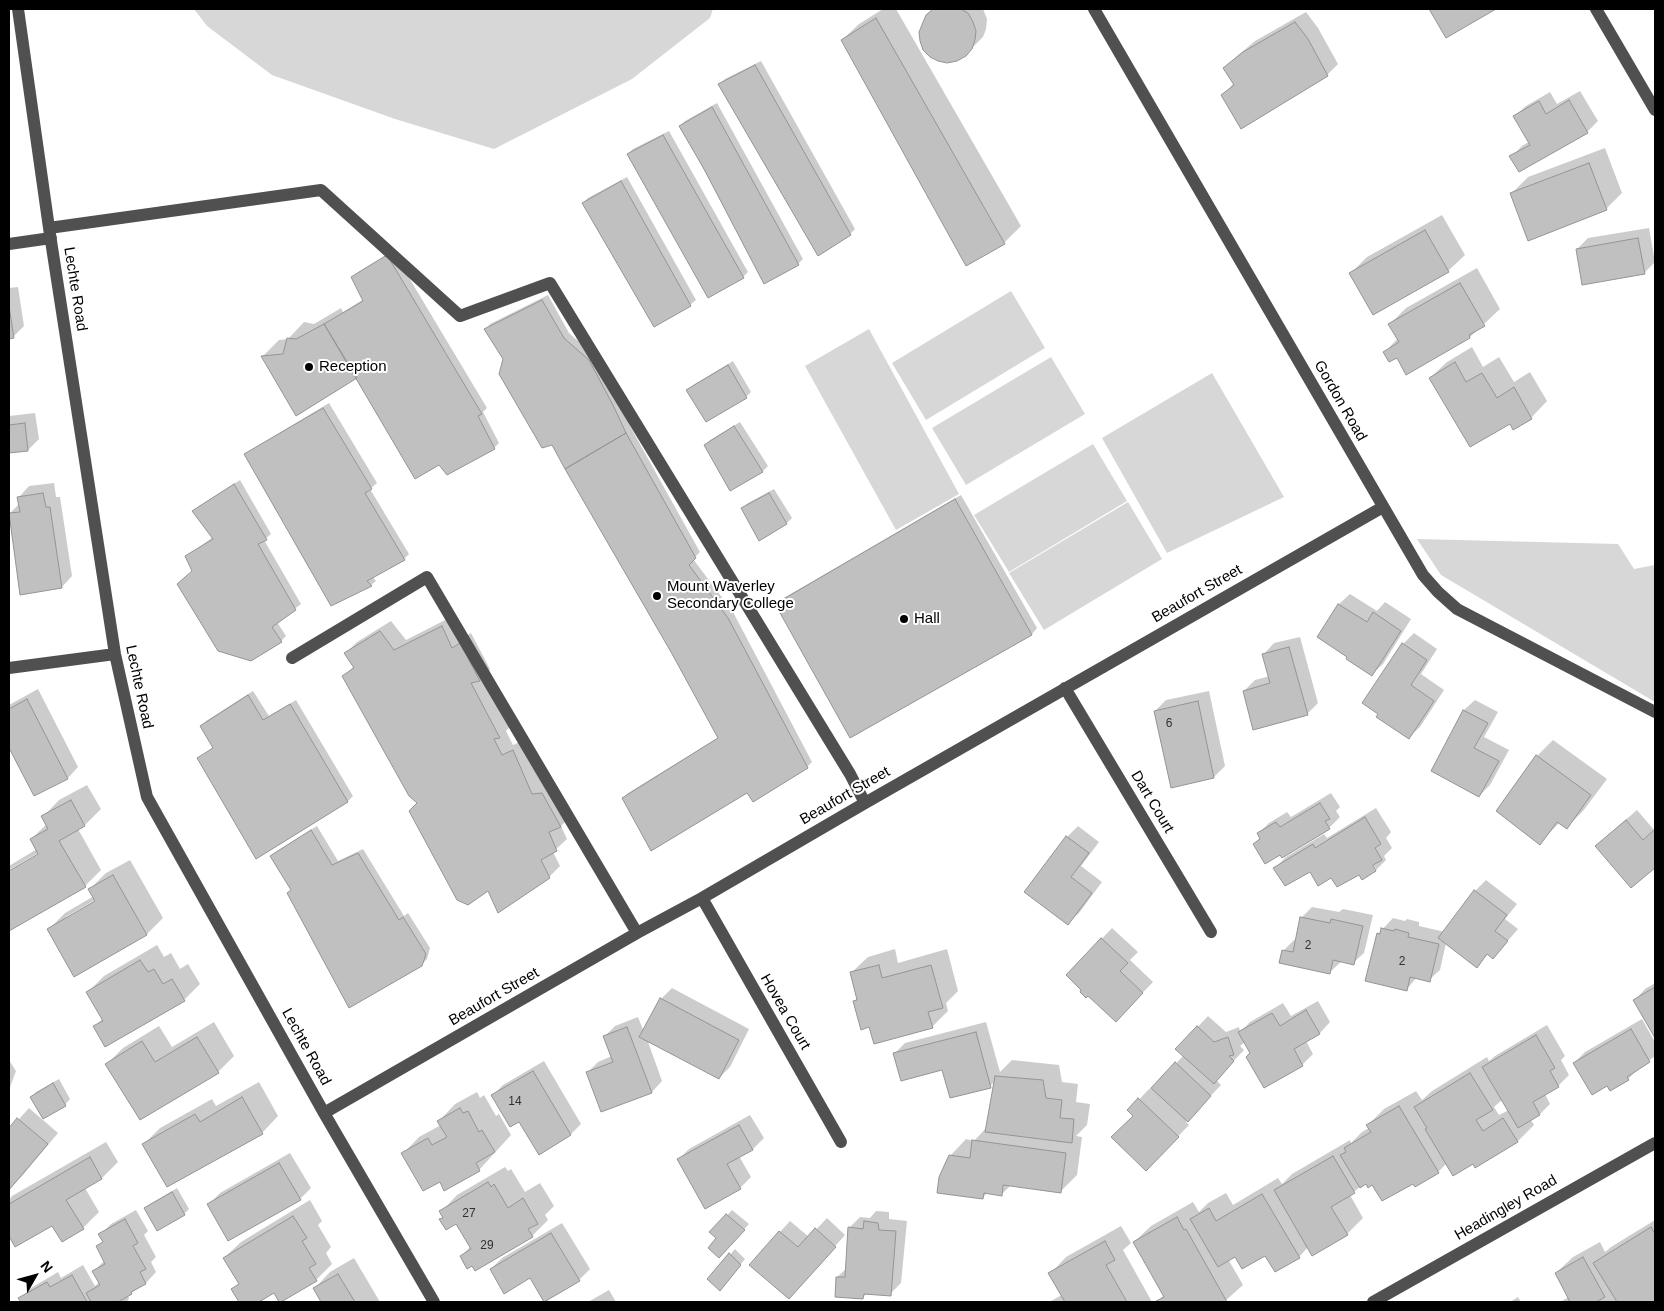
<!DOCTYPE html>
<style>
body{margin:0}
#map{position:relative;width:1664px;height:1311px;overflow:hidden;background:#fff;font-family:Arial,sans-serif}
canvas{display:block}
.frame{position:absolute;inset:0;border:10px solid #000;pointer-events:none}
.north{position:absolute;left:10px;top:1251px;width:50px;height:50px;-webkit-text-stroke:4px #fff;paint-order:stroke;rotate:52deg;font-size:14px;font-weight:700;line-height:20px;text-align:center;color:#000}
.north::after{content:'';display:block;margin:auto;width:18px;height:22px;background:#000;clip-path:polygon(50% 0,100% 100%,50% 72%,0 100%)}
</style>
<div id="map">
<canvas width="1664" height="1311"></canvas>
<div class="frame"></div>
<div class="north">N</div>
</div>
<script>
const ctx = document.querySelector('canvas').getContext('2d');
ctx.lineJoin = 'round';
function paint(path, color) { ctx.fillStyle = color; ctx.fill(path, 'evenodd'); }
const poly = rows => new Path2D(rows.map(r => 'M' + r).join(''));
function stroke(path, color, width, dash) { ctx.strokeStyle = color; ctx.lineWidth = width; ctx.lineCap = dash ? 'butt' : 'round'; ctx.setLineDash(dash || []); ctx.stroke(path); }
function write(font, color, halo, rows, align = 'center') {
  ctx.font = font + ' Arial,sans-serif'; ctx.lineWidth = 4; ctx.setLineDash([]); ctx.textBaseline = 'middle'; ctx.strokeStyle = halo; ctx.fillStyle = color; for (const [text, x, y, turn = 0] of rows) {
    ctx.save(); ctx.translate(x, y); ctx.rotate((+turn || 0) * Math.PI / 180); ctx.textAlign = isNaN(turn) ? turn : align; if (halo) ctx.strokeText(text, 0, 0); ctx.fillText(text, 0, 0); ctx.restore();
  }
}
paint(poly([
 [194,9,713,9,710,18,632,79,494,149,395,119,272,75,207,26],
 [1011,291,1045,348,926,420,892,363],
 [869,329,959,494,896,530,805,366],
 [1051,357,1085,414,966,485,932,428],
 [1212,373,1284,497,1167,553,1102,438],
 [1093,444,1127,501,1009,572,974,515],
 [1128,502,1162,559,1044,630,1009,573],
 [1417,539,1618,544,1634,569,1655,565,1655,702,1441,575]
]), '#d7d7d7');
paint(poly([
 [883,9,896,9,1021,226,1004,243,967,264,842,40,859,24],
 [933,9,983,9,987,19,986,29,983,37,965,55,927,15],
 [1430,9,1494,9,1446,36],
 [1306,12,1318,28,1338,64,1327,75,1223,95,1234,83,1225,68,1236,57,1255,41],
 [761,61,855,229,850,234,720,84,725,79],
 [1580,91,1598,121,1587,132,1511,157,1522,146,1530,141,1515,116,1526,106,1550,92,1557,104],
 [717,103,803,259,798,264,765,282,680,126,685,121],
 [669,131,748,272,743,277,628,154,633,149],
 [1605,148,1622,193,1606,209,1511,194,1528,177],
 [627,177,696,300,690,305,654,325,583,203,588,198],
 [1442,215,1465,255,1448,271,1351,273,1367,257],
 [1649,228,1655,262,1644,273,1577,249,1588,238],
 [393,251,487,408,483,412,499,443,494,448,357,377,263,356,279,340,288,339,304,322,314,324,341,308,343,312,364,299,353,277,358,272],
 [1477,268,1500,309,1470,337,1407,373,1397,356,1385,352,1398,338,1390,324,1406,308],
 [18,287,24,326,13,337,9,338,9,288],
 [548,295,569,333,594,355,618,399,631,428,700,552,693,559,733,612,812,762,807,767,747,792,623,798,628,793,719,737,672,651,504,359,485,330,490,324],
 [1472,347,1483,367,1499,357,1514,382,1530,372,1547,401,1531,418,1510,422,1430,378,1447,362],
 [733,361,751,392,746,397,688,390,693,385],
 [329,403,377,483,370,489,409,554,404,559,372,576,376,581,371,585,246,455,251,450],
 [35,413,39,439,28,450,9,452,9,416],
 [740,422,768,466,763,471,731,489,705,445,710,440],
 [240,480,271,534,264,540,301,604,277,622,286,636,281,641,193,570,186,557,213,537,194,511,199,506],
 [54,483,56,497,60,497,72,576,62,587,21,593,9,514,20,503,19,497,29,486],
 [774,489,792,518,787,523,743,508,748,503],
 [961,495,1037,628,1032,634,851,736,777,604,782,599],
 [1350,594,1377,611,1385,602,1411,619,1383,664,1372,674,1349,656,1318,637,1339,604],
 [453,616,463,638,471,633,490,669,484,676,510,727,506,731,513,745,524,740,571,816,561,826,567,839,553,852,560,866,549,877,489,890,419,802,344,676,354,666,346,653,357,642,391,621,406,640],
 [1414,633,1437,649,1421,674,1444,690,1420,727,1409,737,1403,644],
 [1300,637,1318,703,1307,714,1244,691,1255,680,1270,676,1264,654,1274,643],
 [38,689,78,767,68,778,35,795,9,745,9,705],
 [253,691,269,716,296,700,353,796,348,801,256,857,199,758,213,747,201,727,206,721],
 [1209,691,1225,766,1214,777,1155,711,1166,700],
 [1475,700,1498,712,1484,737,1509,750,1490,785,1479,796,1432,771,1464,710],
 [1553,740,1607,779,1583,811,1566,828,1559,823,1540,843,1497,811,1537,756],
 [87,785,101,809,85,825,78,829,101,870,85,886,9,929,9,873,44,852,43,850,9,870,9,866,37,849,31,839,47,824,43,817,59,800],
 [1331,793,1340,807,1336,811,1340,817,1329,828,1280,854,1254,844,1261,837,1258,834,1269,823,1287,812,1291,817],
 [1376,808,1391,832,1386,838,1392,848,1384,856,1386,860,1376,870,1332,876,1310,870,1275,868,1286,857,1324,834,1327,838],
 [1371,859,1376,869,1374,869],
 [1637,810,1654,830,1655,829,1655,866,1631,887,1608,835],
 [317,826,338,861,363,849,404,916,408,913,430,948,427,959,421,965,271,856,277,851],
 [1078,826,1099,842,1081,866,1102,882,1079,913,1068,923,1026,892,1067,837],
 [130,860,163,918,147,934,75,975,49,929,65,913,94,896,90,889,106,873],
 [100,897,101,899,66,920,66,917],
 [1486,880,1517,904,1505,919,1518,929,1493,958,1488,954,1477,966,1446,943,1440,970,1429,980,1417,977,1406,990,1378,934,1393,918,1405,921,1407,919,1419,922,1419,926,1445,932,1475,891],
 [1312,907,1339,912,1343,909,1373,915,1364,953,1353,963,1342,961,1330,972,1283,951,1294,940,1297,940,1302,917],
 [1112,928,1138,952,1130,960,1153,982,1126,1010,1083,990,1067,975],
 [157,945,164,957,171,953,180,969,188,964,200,984,184,1000,95,1026,103,1018,88,992,104,976],
 [895,949,898,963,947,949,958,991,946,1003,948,1011,932,1027,870,1026,855,1001,858,998,851,973,868,957],
 [1655,983,1655,1035,1635,1000,1645,989],
 [672,988,749,1029,730,1067,719,1078,647,1039,662,1081,652,1092,587,1073,598,1062,612,1056,604,1037,615,1026,638,1017,644,1032,661,999],
 [1318,1001,1330,1022,1320,1033,1306,1041,1313,1054,1302,1065,1252,1054,1245,1042,1240,1046,1244,1050,1216,1080,1221,1085,1186,1122,1189,1125,1146,1170,1134,1116,1129,1110,1150,1088,1151,1089,1184,1055,1177,1049,1208,1016,1226,1032,1239,1027,1240,1032,1250,1022,1283,1003,1291,1016],
 [1642,1019,1655,1042,1655,1056,1639,1068,1628,1079,1607,1084,1574,1063,1585,1052],
 [214,1022,234,1056,218,1072,107,1064,123,1048,159,1026,172,1047],
 [986,1022,1000,1072,1012,1060,1059,1065,1062,1082,1078,1084,1076,1102,1090,1104,1087,1125,1076,1136,1082,1137,1077,1175,1061,1191,1011,1185,1002,1194,988,1192,982,1198,950,1156,966,1139,974,1141,987,1127,995,1081,990,1086,943,1068,894,1054,905,1043],
 [1547,1025,1565,1056,1561,1060,1569,1075,1558,1086,1545,1094,1550,1104,1540,1114,1531,1120,1534,1125,1518,1141,1475,1166,1473,1162,1447,1163,1438,1172,1413,1182,1366,1183,1361,1186,1350,1195,1363,1218,1347,1234,1308,1247,1299,1257,1265,1254,1235,1255,1228,1259,1243,1285,1224,1302,1159,1302,1158,1301,1164,1295,1134,1242,1151,1226,1193,1202,1199,1212,1208,1203,1226,1193,1233,1205,1278,1178,1282,1184,1292,1174,1350,1140,1351,1143,1362,1132,1369,1128,1368,1125,1384,1109,1416,1091,1422,1100,1432,1091,1487,1057,1489,1061,1495,1056],
 [1503,1099,1509,1110,1499,1115,1494,1107],
 [9,1060,16,1071,9,1090],
 [544,1061,581,1124,571,1134,493,1095,503,1085],
 [59,1079,70,1099,65,1105,43,1118,31,1097,36,1092],
 [259,1082,278,1116,262,1133,144,1144,160,1128,212,1099,216,1106],
 [477,1092,480,1098,484,1095,496,1116,499,1114,511,1135,479,1170,440,1180,403,1154,419,1137,441,1125,439,1121,455,1104],
 [29,1108,58,1133,22,1176,9,1189,9,1130],
 [750,1115,764,1138,753,1149,739,1156,751,1177,740,1188,678,1160,689,1149],
 [106,1142,118,1162,102,1178,85,1188,99,1212,83,1228,53,1224,16,1245,9,1234,9,1200,12,1196],
 [290,1153,311,1188,300,1199,209,1204,220,1193],
 [505,1167,508,1171,511,1169,525,1192,540,1183,554,1206,545,1215,548,1220,532,1236,473,1264,461,1256,471,1246,457,1222,441,1220,444,1217,441,1212,457,1195],
 [177,1188,189,1209,184,1214,145,1209,150,1204],
 [310,1200,322,1221,318,1225,331,1247,326,1253,332,1264,316,1280,275,1292,256,1302,240,1302,232,1289,239,1283,224,1258,241,1242],
 [136,1210,148,1231,144,1235,156,1257,151,1262,156,1272,146,1283,128,1295,129,1299,126,1302,22,1302,20,1299,31,1288,58,1272,61,1278,83,1265,95,1286,99,1282,94,1271,105,1260,97,1247,103,1241,100,1235,111,1224],
 [732,1210,749,1224,724,1252,717,1237,711,1232],
 [876,1211,889,1212,889,1219,907,1221,901,1283,890,1294,867,1293,862,1298,837,1277,847,1268,849,1228,860,1217,870,1218],
 [827,1218,845,1235,800,1286,780,1232,790,1221,809,1237],
 [1655,1220,1655,1302,1560,1302,1569,1297,1556,1273,1573,1257,1600,1242,1605,1252,1611,1247],
 [562,1223,590,1269,579,1280,531,1276,491,1269,502,1258],
 [1121,1226,1131,1243,1123,1250,1152,1302,1049,1302,1062,1295,1050,1274,1066,1257],
 [735,1249,745,1259,725,1284,709,1279],
 [354,1258,380,1302,322,1302,314,1289,330,1272],
 [609,1290,616,1302,588,1302],
 [1518,1297,1521,1302,1510,1302]
]), '#0003');
const building = poly([
 [933,9,961,9,968,13,973,22,976,31,975,40,972,49,966,56,957,61,947,63,938,61,930,57,923,50,920,41,919,32,926,15,933,9],
 [1429,9,1496,9,1446,38,1429,9],
 [876,18,1005,244,966,266,841,40,876,18],
 [1295,22,1308,39,1328,76,1241,129,1221,95,1234,85,1223,68,1243,52,1295,22],
 [755,65,851,235,818,256,718,84,755,65],
 [1569,100,1588,133,1519,172,1509,156,1530,145,1513,116,1539,101,1546,114,1569,100],
 [712,107,799,265,764,284,704,169,679,126,712,107],
 [663,135,744,278,708,298,627,154,663,135],
 [1589,163,1607,210,1528,241,1510,193,1589,163],
 [621,181,691,306,654,327,582,203,621,181],
 [1425,230,1449,272,1373,315,1349,273,1425,230],
 [1638,238,1645,274,1582,285,1576,249,1638,238],
 [387,255,482,414,478,416,495,449,447,475,439,465,415,479,324,324,363,301,351,277,387,255],
 [1460,283,1485,326,1469,335,1470,338,1406,375,1397,358,1389,362,1383,352,1399,342,1388,324,1460,283],
 [542,300,564,338,589,360,613,405,626,433,565,469,552,445,542,448,499,374,503,359,484,329,542,300],
 [9,306,14,338,9,339,9,306],
 [324,324,357,378,296,416,261,356,283,354,287,338,296,339,324,324],
 [1455,362,1466,382,1482,373,1497,398,1514,387,1532,419,1513,430,1510,424,1470,447,1429,378,1455,362],
 [728,365,747,398,706,422,686,390,728,365],
 [323,408,372,489,365,493,405,560,367,581,372,586,331,606,244,454,323,408],
 [25,423,28,451,9,453,9,425,25,423],
 [734,426,763,472,730,491,704,445,734,426],
 [626,433,696,558,689,565,728,618,808,768,753,802,747,793,651,851,622,798,718,738,671,652,565,469,626,433],
 [234,484,267,540,258,544,296,610,272,627,282,642,251,661,218,651,177,584,192,571,185,556,213,539,192,511,234,484],
 [43,493,46,507,50,507,62,588,20,595,9,513,20,512,17,497,43,493],
 [769,493,787,524,759,541,741,508,769,493],
 [955,499,1032,635,850,738,775,604,955,499],
 [1338,604,1367,622,1373,612,1401,631,1372,676,1346,659,1347,657,1317,637,1338,604],
 [442,626,452,648,460,643,480,681,471,683,500,738,494,739,502,755,513,750,532,794,542,793,561,827,549,832,557,851,541,860,550,878,498,913,488,891,468,905,457,900,409,811,417,803,409,796,342,676,354,668,344,653,380,631,394,650,442,626],
 [1402,643,1427,660,1411,685,1434,701,1409,739,1376,717,1378,714,1362,703,1402,643],
 [1289,647,1308,715,1253,730,1243,691,1270,683,1262,654,1289,647],
 [248,695,263,720,290,704,348,802,256,859,197,758,213,748,200,726,248,695],
 [27,699,68,779,34,796,9,748,9,709,27,699],
 [1198,701,1214,778,1171,788,1154,711,1198,701],
 [1463,710,1488,723,1474,748,1499,761,1479,797,1431,771,1463,710],
 [1536,755,1591,795,1567,829,1557,822,1540,845,1496,811,1536,755],
 [71,800,85,826,59,841,86,887,9,931,9,871,38,854,30,839,48,829,41,816,71,800],
 [1320,803,1330,819,1325,821,1330,829,1282,858,1280,855,1265,864,1253,844,1260,839,1257,833,1276,822,1280,827,1320,803],
 [1365,817,1381,844,1375,848,1382,860,1373,865,1376,871,1362,880,1359,875,1337,887,1331,878,1318,886,1310,872,1285,886,1273,868,1313,844,1315,848,1365,817],
 [1626,820,1643,840,1655,829,1655,868,1631,888,1595,846,1626,820],
 [311,830,332,865,358,853,399,920,403,917,426,954,422,966,349,1008,287,893,291,890,270,856,311,830],
 [1066,836,1089,853,1071,877,1092,893,1068,925,1024,892,1066,836],
 [113,875,147,935,74,977,47,929,95,901,88,889,113,875],
 [1474,890,1507,915,1495,931,1508,941,1493,959,1487,954,1477,968,1438,938,1474,890],
 [1300,917,1330,923,1331,919,1363,926,1354,965,1333,960,1330,974,1279,963,1282,950,1293,952,1300,917],
 [1381,928,1394,931,1395,929,1409,933,1408,937,1439,944,1430,982,1410,977,1407,991,1365,981,1377,933,1380,934,1381,928],
 [1101,938,1128,963,1120,971,1143,993,1116,1022,1088,996,1086,998,1080,992,1081,990,1066,975,1101,938],
 [140,960,148,972,154,969,163,984,172,979,185,1001,105,1047,93,1026,103,1021,86,992,140,960],
 [879,965,882,978,931,965,943,1008,928,1012,933,1028,874,1044,869,1027,861,1030,853,1001,857,1000,850,972,879,965],
 [1655,987,1655,1038,1633,1000,1655,987],
 [660,998,739,1040,719,1079,639,1037,660,998],
 [1306,1010,1320,1034,1294,1049,1303,1066,1264,1088,1246,1057,1250,1053,1238,1032,1272,1013,1280,1026,1306,1010],
 [1197,1026,1214,1042,1228,1037,1234,1055,1229,1056,1234,1061,1214,1084,1175,1049,1197,1026],
 [627,1027,652,1093,601,1112,586,1072,613,1062,603,1036,627,1027],
 [1631,1029,1650,1062,1627,1077,1629,1080,1610,1091,1607,1086,1592,1095,1573,1063,1631,1029],
 [976,1032,991,1088,950,1098,942,1070,901,1081,893,1053,976,1032],
 [1536,1035,1555,1068,1550,1071,1559,1087,1533,1102,1540,1115,1518,1128,1482,1067,1536,1035],
 [197,1037,219,1073,140,1120,105,1064,142,1041,155,1062,197,1037],
 [1175,1062,1211,1096,1188,1122,1151,1088,1175,1062],
 [533,1071,571,1135,539,1155,519,1122,510,1127,491,1095,533,1071],
 [1470,1073,1493,1110,1476,1120,1483,1131,1503,1118,1518,1142,1475,1168,1473,1164,1453,1176,1425,1129,1427,1128,1414,1107,1470,1073],
 [995,1076,1043,1080,1046,1098,1062,1100,1060,1118,1074,1119,1072,1143,985,1132,995,1076],
 [53,1083,66,1106,43,1119,30,1097,53,1083],
 [242,1097,263,1134,167,1187,142,1144,195,1114,200,1122,242,1097],
 [1138,1098,1179,1137,1146,1171,1111,1137,1133,1116,1127,1110,1138,1098],
 [1399,1106,1439,1173,1415,1187,1413,1184,1382,1201,1372,1185,1368,1188,1366,1184,1360,1188,1340,1155,1346,1152,1344,1148,1371,1132,1366,1125,1399,1106],
 [460,1108,463,1113,468,1111,479,1132,482,1130,495,1152,476,1163,480,1171,444,1191,440,1182,423,1191,401,1153,428,1138,432,1145,447,1137,437,1121,460,1108],
 [17,1118,48,1144,9,1190,9,1128,17,1118],
 [739,1125,753,1150,727,1164,741,1189,705,1209,677,1159,739,1125],
 [972,1140,1066,1153,1061,1193,1003,1185,1002,1196,984,1193,983,1199,937,1193,939,1177,949,1155,970,1158,972,1140],
 [1333,1156,1355,1193,1331,1207,1348,1235,1312,1256,1274,1190,1333,1156],
 [90,1157,102,1179,66,1200,84,1229,62,1242,52,1226,15,1247,9,1236,9,1204,90,1157],
 [279,1163,301,1200,228,1241,207,1204,279,1163],
 [488,1182,491,1187,494,1184,508,1208,523,1198,538,1224,528,1229,533,1237,475,1271,472,1266,467,1269,460,1256,471,1249,456,1224,446,1230,439,1219,443,1218,439,1211,488,1182],
 [172,1192,185,1215,157,1231,144,1208,172,1192],
 [1262,1194,1300,1258,1275,1272,1265,1256,1242,1269,1235,1257,1218,1267,1190,1219,1209,1208,1216,1221,1262,1194],
 [726,1214,745,1230,719,1258,708,1248,716,1238,709,1232,726,1214],
 [293,1216,307,1238,302,1241,316,1264,309,1268,317,1281,281,1302,279,1302,274,1293,259,1302,239,1302,231,1289,239,1284,223,1258,293,1216],
 [1177,1217,1184,1230,1186,1229,1227,1302,1157,1302,1156,1301,1164,1297,1133,1242,1177,1217],
 [125,1219,138,1243,133,1246,146,1269,140,1272,146,1284,131,1292,132,1294,118,1302,91,1302,86,1293,100,1285,92,1271,105,1264,96,1246,103,1242,98,1234,125,1219],
 [864,1221,878,1223,879,1230,896,1231,891,1296,864,1294,863,1299,835,1297,836,1277,845,1277,848,1227,863,1229,864,1221],
 [1651,1227,1655,1234,1655,1302,1617,1302,1593,1263,1651,1227],
 [815,1228,836,1247,789,1299,749,1265,779,1231,798,1247,815,1228],
 [551,1233,580,1281,544,1302,530,1278,504,1294,490,1269,551,1233],
 [1105,1241,1115,1260,1106,1265,1127,1302,1065,1302,1048,1273,1105,1241],
 [729,1253,741,1265,720,1291,707,1279,729,1253],
 [1583,1257,1605,1297,1596,1302,1570,1302,1555,1273,1583,1257],
 [338,1274,355,1302,321,1302,313,1288,338,1274],
 [72,1275,87,1302,21,1302,18,1298,47,1282,50,1287,72,1275]
]);
paint(building, '#c0c0c0');
stroke(building, '#949494', 1);
stroke(poly([
 [18,9,49,228,115,654,147,797,324,1113,434,1302],
 [1094,9,1423,575,1438,592,1457,609,1655,712],
 [1596,9,1655,110],
 [49,228,321,190,460,316,550,283,850,774,865,803],
 [9,244,51,238],
 [292,658,427,577,637,933],
 [9,668,115,654],
 [1065,688,1211,932],
 [702,898,841,1142],
 [324,1113,637,933,702,898,865,803,1383,507],
 [1373,1302,1655,1143]
]), '#505050', 12);
for (const [x, y, r, color] of [
 [309,367,5,"#000"],
 [657,596,5,"#000"],
 [904,619,5,"#000"]
]) { const dot = new Path2D(); dot.arc(x, y, r, 0, 2 * Math.PI); ctx.fillStyle = color; ctx.fill(dot); stroke(dot, '#fff', 2); }
write('12px', '#303030', null, [
 ["6",1169,724],
 ["2",1308,946],
 ["2",1402,962],
 ["14",515,1102],
 ["27",469,1214],
 ["29",487,1246]
]);
write('15px', '#000', '#fff', [
 ["Lechte Road",75,289,81],
 ["Gordon Road",1340,401,60],
 ["Beaufort Street",1197,594,-30],
 ["Lechte Road",139,687,78],
 ["Beaufort Street",845,796,-30],
 ["Dart Court",1152,802,59],
 ["Beaufort Street",494,997,-30],
 ["Hovea Court",785,1012,60],
 ["Lechte Road",306,1047,61],
 ["Headingley Road",1506,1208,-30]
]);
write('15px', '#000', '#fff', [
 ["Reception",319,367],
 ["Mount Waverley",667,587],
 ["Secondary College",667,604],
 ["Hall",914,619]
], 'left');
</script>
